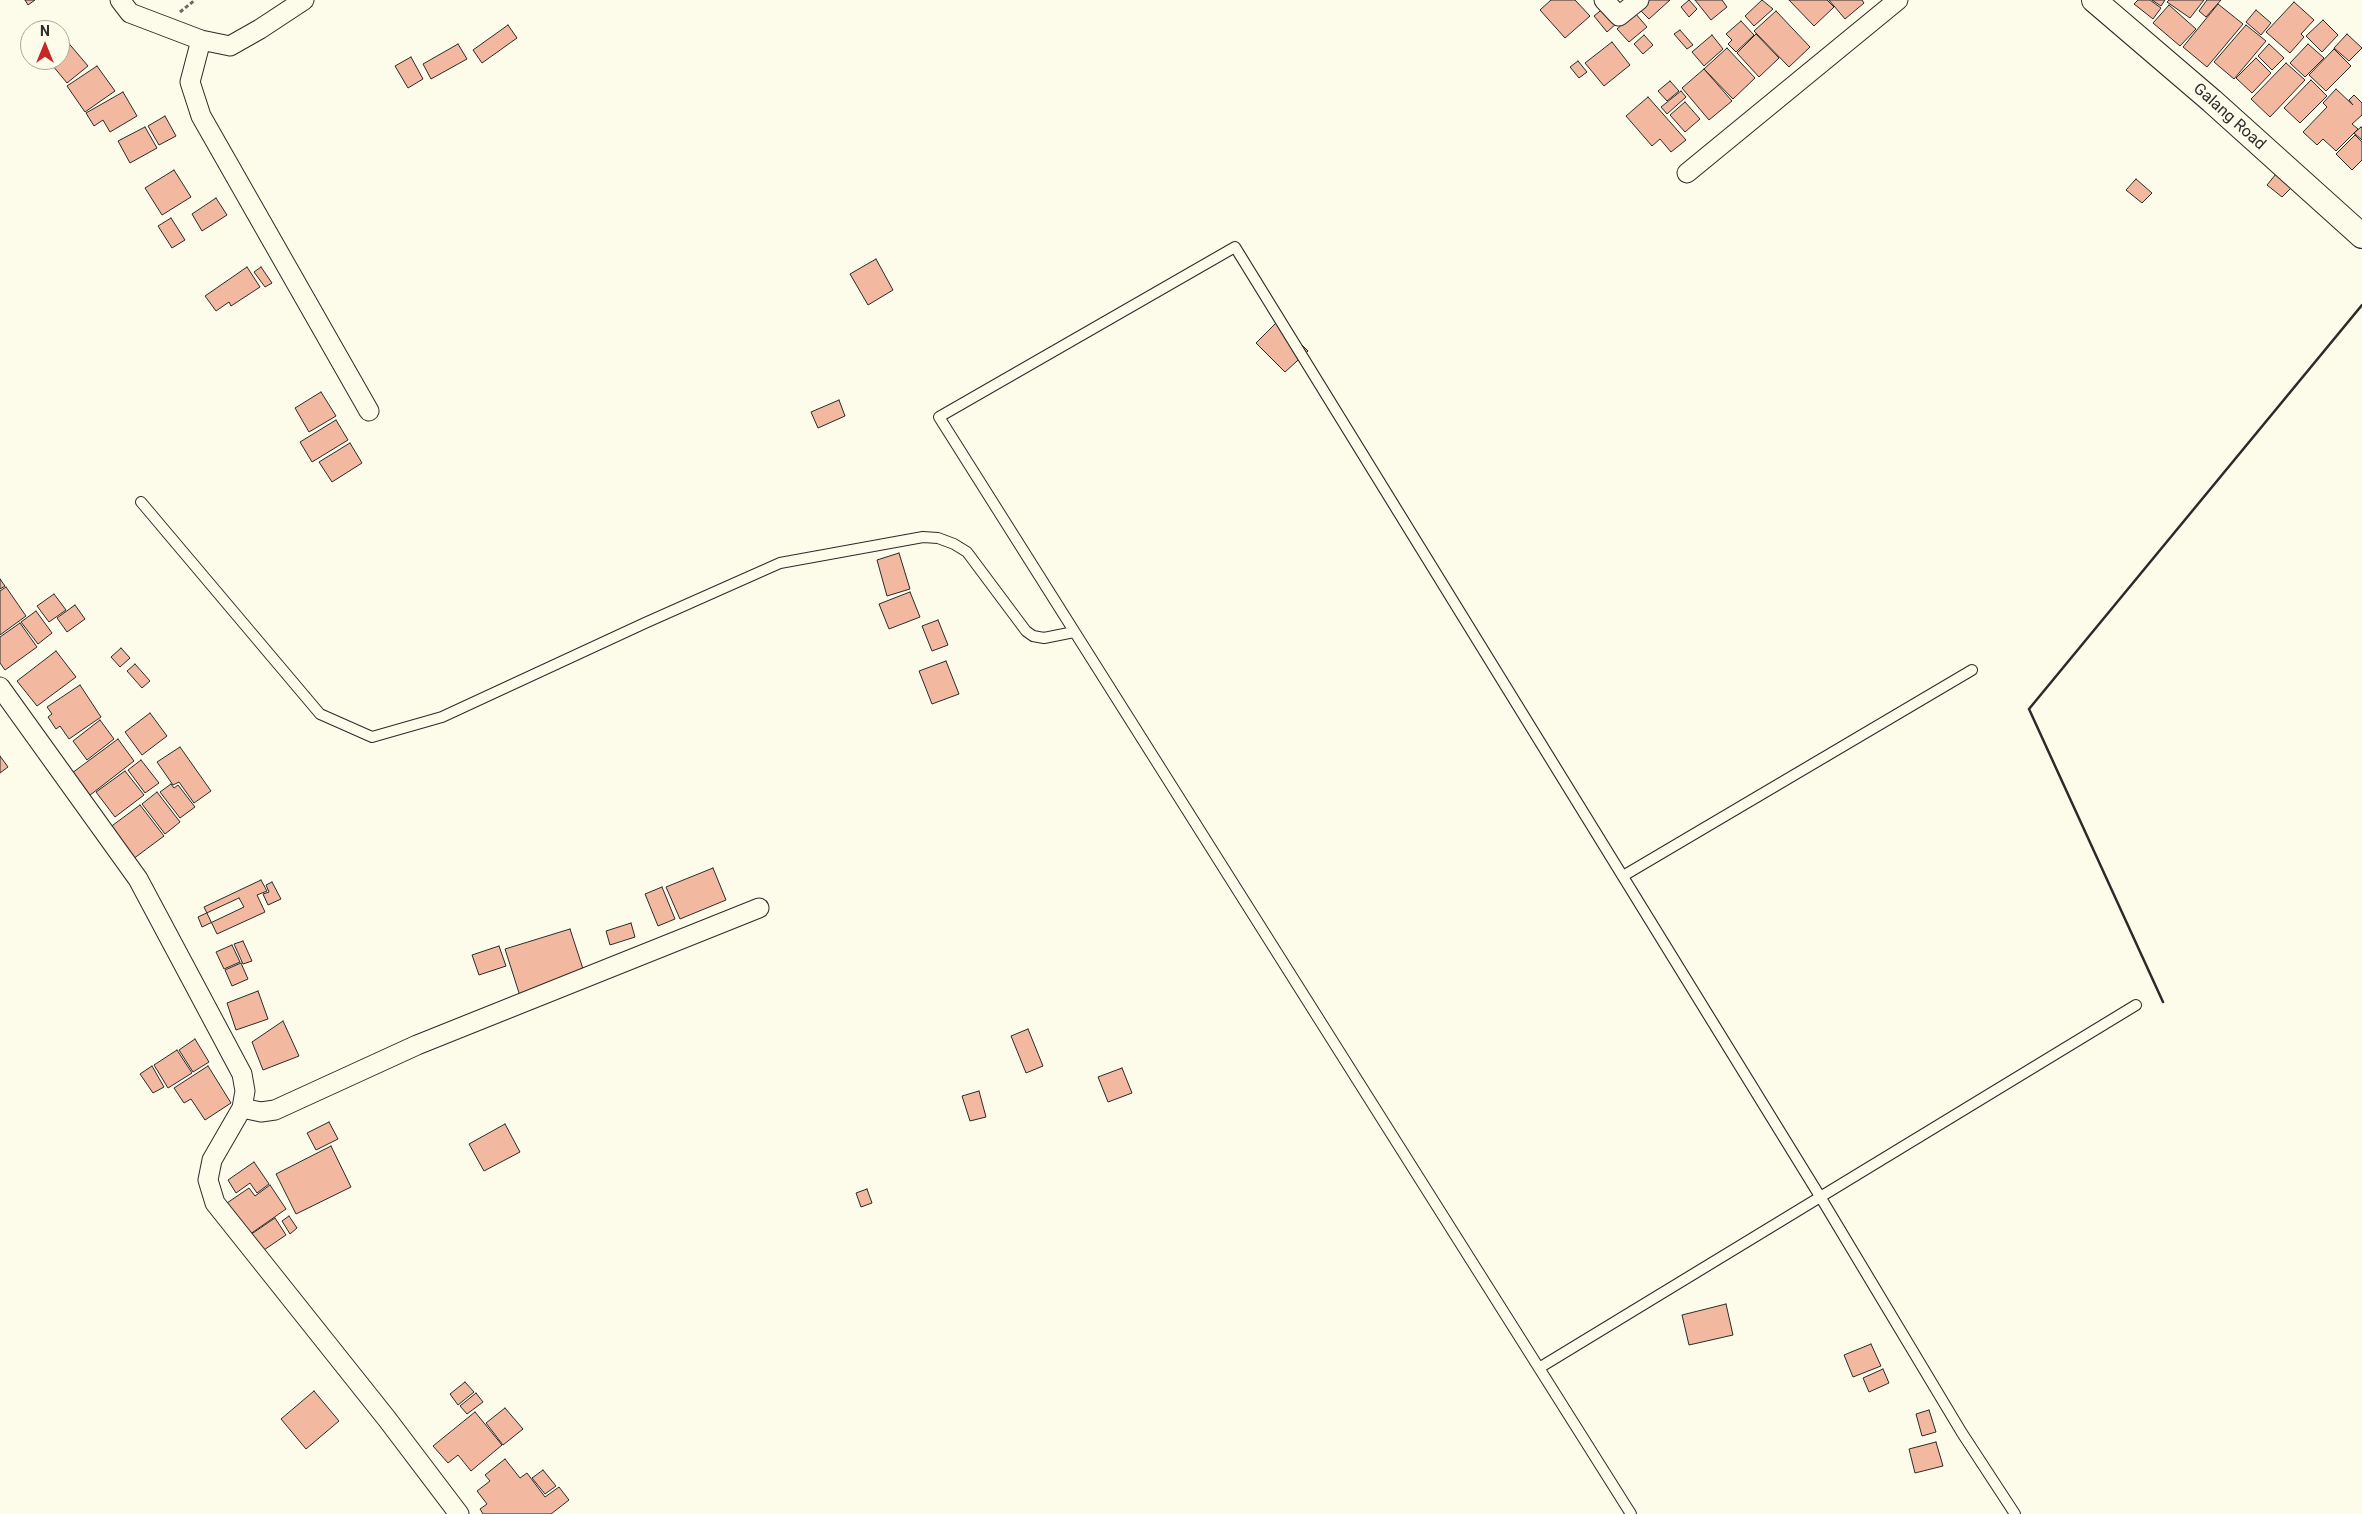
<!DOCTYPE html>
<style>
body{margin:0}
#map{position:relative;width:2362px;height:1514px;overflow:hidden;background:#fdfbea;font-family:Roboto,sans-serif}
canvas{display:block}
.north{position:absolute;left:20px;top:20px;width:50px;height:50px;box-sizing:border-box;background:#fdfbea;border:1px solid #a9a89e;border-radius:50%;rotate:0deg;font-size:14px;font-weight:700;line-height:20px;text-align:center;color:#2b2b2b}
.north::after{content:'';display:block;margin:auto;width:18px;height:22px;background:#c62828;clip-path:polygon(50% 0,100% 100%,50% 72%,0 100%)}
</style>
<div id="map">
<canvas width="2362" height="1514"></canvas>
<div class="north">N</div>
</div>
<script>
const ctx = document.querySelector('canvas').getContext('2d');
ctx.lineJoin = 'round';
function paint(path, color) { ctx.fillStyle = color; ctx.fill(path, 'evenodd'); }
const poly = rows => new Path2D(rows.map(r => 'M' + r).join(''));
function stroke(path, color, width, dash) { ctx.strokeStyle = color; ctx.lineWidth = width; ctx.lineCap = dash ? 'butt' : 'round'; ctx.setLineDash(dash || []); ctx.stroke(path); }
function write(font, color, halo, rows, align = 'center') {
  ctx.font = font + ' Roboto,sans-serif'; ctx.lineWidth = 4; ctx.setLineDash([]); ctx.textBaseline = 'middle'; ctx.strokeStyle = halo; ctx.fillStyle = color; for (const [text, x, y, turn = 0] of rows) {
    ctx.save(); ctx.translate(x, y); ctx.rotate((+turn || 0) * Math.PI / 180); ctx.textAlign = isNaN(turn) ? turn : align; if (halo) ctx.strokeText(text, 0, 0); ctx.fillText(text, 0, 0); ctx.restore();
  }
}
const building = poly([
 [25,0,35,0,28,5,25,0],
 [1551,0,1575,0,1590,16,1565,38,1540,10,1551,0],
 [1647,0,1670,0,1649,19,1638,8,1647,0],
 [1689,0,1697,9,1689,17,1681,7,1689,0],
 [1695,0,1722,0,1727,7,1711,20,1695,0],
 [1762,0,1773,9,1754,26,1745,16,1762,0],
 [1789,0,1827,0,1834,7,1814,26,1789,0],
 [1829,0,1862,0,1864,3,1845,19,1829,0],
 [2138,0,2150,0,2161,8,2153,19,2134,4,2138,0],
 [2152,0,2165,0,2161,6,2152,0],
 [2169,0,2204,0,2190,18,2167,2,2169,0],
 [2207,0,2221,0,2206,17,2199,11,2207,0],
 [2294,2,2314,20,2301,34,2304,37,2290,53,2266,32,2294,2],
 [2218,4,2243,24,2207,67,2183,47,2218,4],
 [2169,5,2196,29,2180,46,2153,23,2169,5],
 [1605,7,1618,22,1607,32,1594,16,1605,7],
 [2256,10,2271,23,2261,35,2246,22,2256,10],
 [1776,11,1810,47,1789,67,1754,31,1776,11],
 [1635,13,1647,27,1629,42,1617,29,1635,13],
 [2323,20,2338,35,2322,52,2306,36,2323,20],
 [1741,21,1754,35,1736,52,1728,44,1732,40,1726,34,1741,21],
 [508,25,517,38,482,63,473,50,508,25],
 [2246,25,2266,41,2234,79,2214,62,2246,25],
 [1680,30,1693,45,1687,49,1674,34,1680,30],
 [60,33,88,66,67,83,48,60,60,60,60,33],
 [1756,34,1779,58,1759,77,1737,53,1756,34],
 [2347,34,2362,48,2349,61,2334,48,2347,34],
 [1644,35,1653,45,1643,54,1634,44,1644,35],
 [1712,35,1723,49,1704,66,1692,52,1712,35],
 [1612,42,1630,65,1604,86,1585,63,1612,42],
 [458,44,467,59,431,79,423,64,458,44],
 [2269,44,2284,58,2272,70,2258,56,2269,44],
 [2308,44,2324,58,2305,77,2290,63,2308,44],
 [1727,48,1755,78,1733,99,1704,69,1727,48],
 [2334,49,2351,66,2326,91,2309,75,2334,49],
 [411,57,423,79,408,88,395,66,411,57],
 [2256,58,2271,73,2252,93,2236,78,2256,58],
 [1578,61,1587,72,1579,78,1570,67,1578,61],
 [2286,63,2305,80,2270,117,2251,99,2286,63],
 [97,66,115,91,85,112,67,86,97,66],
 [1704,69,1732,101,1709,120,1682,88,1704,69],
 [2311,80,2327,96,2300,123,2284,108,2311,80],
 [1670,81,1679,91,1667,101,1658,91,1670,81],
 [2336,89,2353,105,2349,100,2354,95,2362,103,2362,115,2352,124,2358,129,2336,151,2323,139,2317,145,2303,132,2327,107,2323,103,2336,89],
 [1681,91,1686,97,1667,114,1661,107,1681,91],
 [123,92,137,116,110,132,103,120,94,126,86,113,123,92],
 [1648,97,1686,140,1671,152,1660,139,1652,146,1626,116,1648,97],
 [1685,102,1700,119,1685,132,1670,115,1685,102],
 [165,116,176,136,159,145,148,126,165,116],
 [145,127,157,148,130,163,118,141,145,127],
 [2361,127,2362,128,2362,140,2354,133,2361,127],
 [2355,135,2362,142,2362,160,2352,170,2336,154,2355,135],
 [2280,169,2297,182,2282,197,2267,185,2280,169],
 [174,170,191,197,162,215,145,188,174,170],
 [2136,179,2152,193,2142,203,2126,190,2136,179],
 [216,198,227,215,202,231,192,214,216,198],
 [171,218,185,240,172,248,158,226,171,218],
 [876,259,893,290,868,305,850,274,876,259],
 [247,267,260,287,231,306,229,302,216,311,205,296,247,267],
 [261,267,272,283,265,287,254,272,261,267],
 [1278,321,1308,351,1285,372,1256,343,1278,321],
 [321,392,336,416,309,432,295,408,321,392],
 [839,400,845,416,818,428,811,412,839,400],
 [336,420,348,440,312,462,300,442,336,420],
 [350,443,362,463,332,482,319,462,350,443],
 [899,553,910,589,887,596,877,560,899,553],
 [0,579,5,586,0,589,0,579],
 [6,587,26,616,0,635,0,591,6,587],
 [910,592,920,617,889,629,879,604,910,592],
 [54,594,66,610,49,622,37,606,54,594],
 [75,605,85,619,67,632,57,618,75,605],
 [36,611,52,633,38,644,21,622,36,611],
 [938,620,948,645,932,651,922,626,938,620],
 [20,623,37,647,5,670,0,663,0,637,20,623],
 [121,648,130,658,120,667,111,657,121,648],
 [56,651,76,677,37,706,17,681,56,651],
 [946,661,959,694,932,704,919,671,946,661],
 [135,664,150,681,142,688,127,671,135,664],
 [80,685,101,717,69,739,60,726,56,729,48,717,52,714,47,707,80,685],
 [150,713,167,736,142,755,125,732,150,713],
 [100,720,114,739,87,760,73,741,100,720],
 [118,739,134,761,85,799,68,776,118,739],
 [180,747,211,791,194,803,179,782,173,785,157,762,180,747],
 [0,756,8,767,0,773,0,756],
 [141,760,159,783,145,793,128,770,141,760],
 [125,771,144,795,115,817,96,792,125,771],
 [171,784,174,788,178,785,195,807,180,818,160,792,171,784],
 [157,792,180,822,165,834,142,804,157,792],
 [140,805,164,836,129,862,105,831,140,805],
 [713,868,726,900,680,919,666,887,713,868],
 [261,880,267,891,257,895,265,912,217,934,204,907,261,880],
 [272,882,281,899,268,905,263,894,269,892,266,885,272,882],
 [662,887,675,919,658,926,645,894,662,887],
 [239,898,244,907,202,927,198,917,239,898],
 [631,923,635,937,610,945,606,931,631,923],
 [570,929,585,975,520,996,505,949,570,929],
 [243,941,252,961,243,964,234,944,243,941],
 [232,945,240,962,224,969,216,952,232,945],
 [499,946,506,966,479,975,472,955,499,946],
 [241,963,248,979,232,986,225,970,241,963],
 [258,991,268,1019,236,1030,227,1003,258,991],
 [283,1021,299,1056,263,1070,252,1042,283,1021],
 [1028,1029,1043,1066,1026,1073,1011,1036,1028,1029],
 [195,1039,209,1062,193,1072,179,1050,195,1039],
 [177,1050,192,1073,168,1088,154,1065,177,1050],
 [152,1066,164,1087,153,1093,140,1074,152,1066],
 [208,1066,231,1103,205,1120,191,1099,184,1103,174,1088,208,1066],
 [1122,1068,1132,1093,1108,1102,1098,1077,1122,1068],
 [979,1091,986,1117,970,1121,962,1096,979,1091],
 [329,1122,338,1139,316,1150,307,1133,329,1122],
 [505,1124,520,1152,484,1171,469,1144,505,1124],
 [331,1146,351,1187,296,1214,276,1174,331,1146],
 [254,1162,269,1184,257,1193,250,1183,236,1193,228,1180,254,1162],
 [270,1185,286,1209,246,1237,224,1205,249,1188,255,1196,270,1185],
 [867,1189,872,1203,861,1207,856,1193,867,1189],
 [289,1216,297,1228,290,1234,282,1221,289,1216],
 [275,1218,286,1235,261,1252,250,1235,275,1218],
 [1726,1304,1733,1335,1689,1345,1682,1315,1726,1304],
 [1871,1344,1881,1366,1853,1377,1844,1355,1871,1344],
 [1883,1369,1889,1383,1869,1392,1863,1378,1883,1369],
 [465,1382,474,1392,458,1405,450,1394,465,1382],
 [314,1391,339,1421,306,1449,281,1419,314,1391],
 [476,1393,483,1402,467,1414,460,1406,476,1393],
 [505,1408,523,1429,503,1445,486,1423,505,1408],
 [1929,1410,1936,1432,1922,1436,1916,1414,1929,1410],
 [475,1412,502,1445,471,1471,458,1455,448,1463,433,1446,475,1412],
 [1936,1442,1943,1466,1915,1473,1909,1449,1936,1442],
 [505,1459,520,1478,527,1473,545,1497,559,1487,569,1500,551,1514,483,1514,480,1509,487,1504,477,1491,490,1481,485,1475,505,1459],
 [543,1470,556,1486,545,1494,532,1478,543,1470]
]);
paint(building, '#f2b8a0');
stroke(building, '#2b2b2b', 1);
const service = poly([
 [141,502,320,714,372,737,442,717,645,623,780,563,923,537,938,538,954,544,967,552,1026,631,1033,636,1044,638,1074,632],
 [1623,876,1972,670],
 [1539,1368,939,417,1235,247,1821,1198,1962,1433,2015,1514],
 [1631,1514,1539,1368,2136,1005]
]);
const minor = poly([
 [120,0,130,13,201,40,230,46,260,29,304,0],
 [1604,0,1619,16,1639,0],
 [201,40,190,82,201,116,369,411],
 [1687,173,1898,0],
 [0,687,138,879,242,1074,245,1091,242,1108,212,1160,208,1180,215,1203,387,1419,459,1514],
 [242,1108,261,1112,275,1110,417,1045,759,908]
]);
const tertiary = poly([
 [2094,0,2212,101,2362,236]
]);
stroke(service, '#2b2b2b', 12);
stroke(minor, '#2b2b2b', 21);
stroke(tertiary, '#2b2b2b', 26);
stroke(poly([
 [180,12,195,0]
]), '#6a6964', 3, [4, 2.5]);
stroke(service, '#fdfbea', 10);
stroke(minor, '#fdfbea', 19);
stroke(tertiary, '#fdfbea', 24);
stroke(poly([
 [2163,1002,2029,709,2362,305]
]), '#2b2b2b', 2.5);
write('16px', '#2b2b2b', '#fdfbea', [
 ["Galang Road",2229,117,42]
]);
</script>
